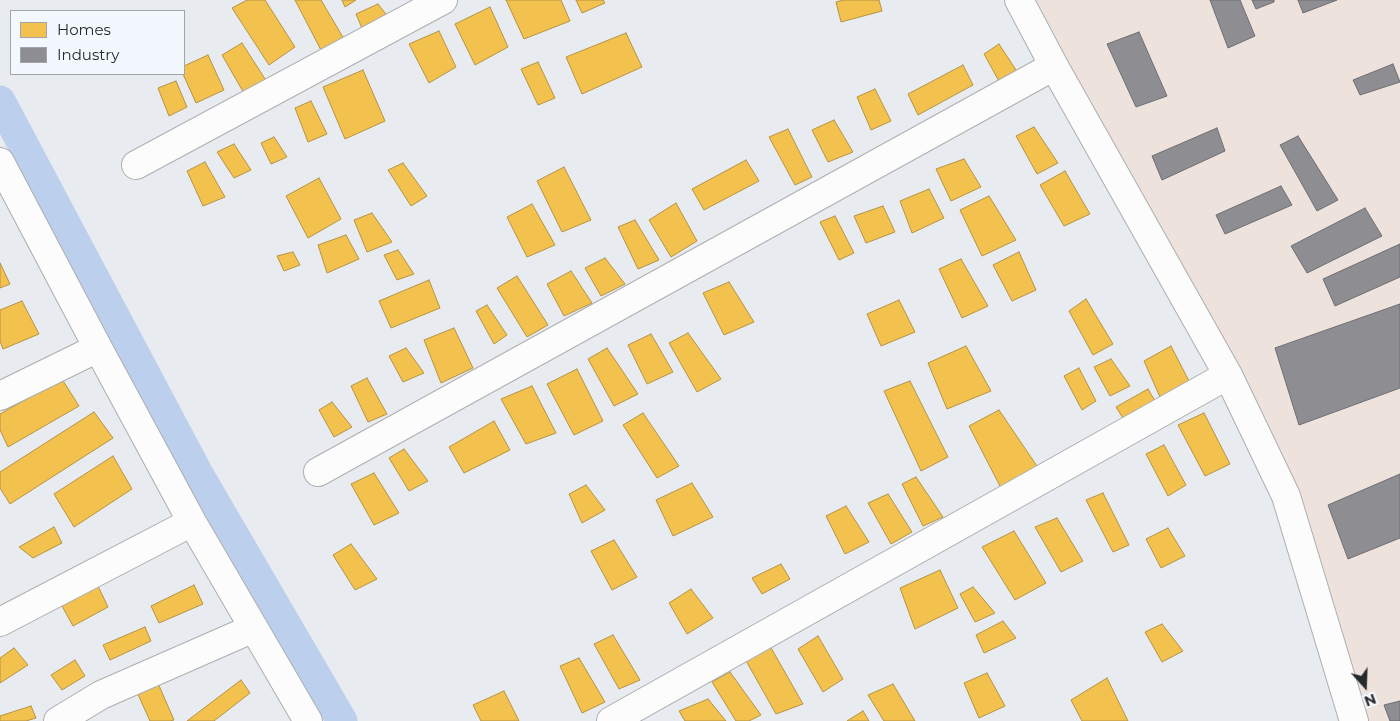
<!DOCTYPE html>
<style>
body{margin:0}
#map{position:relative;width:1400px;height:721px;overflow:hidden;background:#e8ebef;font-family:Montserrat,sans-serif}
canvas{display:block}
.legend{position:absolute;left:10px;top:10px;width:175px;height:65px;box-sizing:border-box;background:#f3f8fe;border:1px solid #a1a5aa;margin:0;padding:6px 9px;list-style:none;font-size:15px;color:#26292b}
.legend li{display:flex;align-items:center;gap:10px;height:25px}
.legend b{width:25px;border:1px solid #a1a5aa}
.north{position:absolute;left:1340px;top:661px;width:50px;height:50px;-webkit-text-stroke:4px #f3f8fe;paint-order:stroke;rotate:160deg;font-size:14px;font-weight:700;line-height:20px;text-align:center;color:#26292b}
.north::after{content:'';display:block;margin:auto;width:18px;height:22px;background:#26292b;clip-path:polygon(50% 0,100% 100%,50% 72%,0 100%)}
</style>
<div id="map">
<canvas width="1400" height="721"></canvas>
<ul class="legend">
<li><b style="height:14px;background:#f2c14e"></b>Homes</li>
<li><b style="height:14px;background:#8d8d92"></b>Industry</li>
</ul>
<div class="north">N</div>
</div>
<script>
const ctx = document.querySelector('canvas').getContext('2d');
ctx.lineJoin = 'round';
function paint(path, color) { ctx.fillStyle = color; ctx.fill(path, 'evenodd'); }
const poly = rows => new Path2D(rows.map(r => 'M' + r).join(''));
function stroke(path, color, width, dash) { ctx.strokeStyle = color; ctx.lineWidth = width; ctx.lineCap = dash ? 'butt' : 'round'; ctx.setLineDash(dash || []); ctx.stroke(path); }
paint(poly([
 [1030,0,1400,0,1400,721,1367,721,1292,494]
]), '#eee2dd');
const homes = poly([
 [247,0,265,0,295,47,269,65,232,8,247,0],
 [295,0,321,0,344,39,322,52,295,0],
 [342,0,356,0,345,7,342,0],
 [506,0,561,0,570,21,524,39,506,0],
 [576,0,603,0,605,3,582,13,576,0],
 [843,0,879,0,882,11,841,22,836,2,843,0],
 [378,4,389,18,364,33,356,14,378,4],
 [490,7,508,47,475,65,455,24,490,7],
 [439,31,456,67,429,83,409,44,439,31],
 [626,33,642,67,582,94,566,57,626,33],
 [242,43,267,82,245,95,222,55,242,43],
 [999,44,1018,73,1000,83,984,54,999,44],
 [208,55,224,90,196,103,183,74,184,66,208,55],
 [538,62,555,98,538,105,521,69,538,62],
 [963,65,973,85,918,115,908,94,963,65],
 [363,70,385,121,345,139,323,87,363,70],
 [176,81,187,107,169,116,158,88,176,81],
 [875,89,891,121,871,130,857,97,875,89],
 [311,101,327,134,308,142,295,108,311,101],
 [834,120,853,152,828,162,812,130,834,120],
 [1034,127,1058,163,1037,174,1016,136,1034,127],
 [788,129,812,177,795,185,769,137,788,129],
 [274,137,287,157,271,164,261,143,274,137],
 [234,144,251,170,234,178,217,152,234,144],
 [964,159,981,187,951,201,936,169,964,159],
 [746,160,759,181,704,210,692,189,746,160],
 [205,162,225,197,203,206,187,171,205,162],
 [403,163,427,196,411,206,388,170,403,163],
 [564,167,591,220,562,232,537,181,564,167],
 [1065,171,1090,214,1064,226,1040,185,1065,171],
 [319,178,341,219,308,238,286,196,319,178],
 [929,189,944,218,912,233,900,201,929,189],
 [989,196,1016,240,982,256,960,210,989,196],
 [676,203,697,241,671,257,649,220,676,203],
 [532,204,555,245,527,257,507,217,532,204],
 [883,206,895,232,866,243,854,216,883,206],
 [372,213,392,242,367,252,354,220,372,213],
 [835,216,854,253,839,260,820,222,835,216],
 [635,220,659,260,638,269,618,227,635,220],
 [346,235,359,259,327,273,318,245,346,235],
 [398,250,414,274,397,280,384,255,398,250],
 [293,252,300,265,284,271,277,256,293,252],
 [1019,252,1036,290,1012,301,993,265,1019,252],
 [605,258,625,284,601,296,585,268,605,258],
 [961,259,988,306,962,318,939,269,961,259],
 [0,263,10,284,0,288,0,263],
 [571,271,592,303,564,316,547,284,571,271],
 [517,276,548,325,527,337,497,288,517,276],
 [429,280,440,308,391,328,379,301,429,280],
 [729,282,754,322,724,335,703,293,729,282],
 [1086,299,1113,344,1093,355,1069,311,1086,299],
 [899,300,915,332,881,346,867,314,899,300],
 [22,301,39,334,3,349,0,341,0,310,22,301],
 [487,305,507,335,494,344,476,311,487,305],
 [454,328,473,368,441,383,424,340,454,328],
 [688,333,721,379,697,392,669,343,688,333],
 [651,334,673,372,647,384,628,345,651,334],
 [966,346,991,391,947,409,928,363,966,346],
 [1171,346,1190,383,1160,397,1144,361,1171,346],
 [406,348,424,373,403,382,389,356,406,348],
 [607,348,638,394,614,406,588,359,607,348],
 [1111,359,1130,386,1110,396,1094,367,1111,359],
 [1079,368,1096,401,1082,410,1064,376,1079,368],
 [577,369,603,421,574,435,547,384,577,369],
 [367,378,387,414,368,422,351,386,367,378],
 [62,379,79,406,8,447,0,430,0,414,62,379],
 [910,381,948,457,921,471,884,391,910,381],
 [532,386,556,433,526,444,501,399,532,386],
 [1148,389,1158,406,1126,423,1116,407,1148,389],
 [332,402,352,427,334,437,319,410,332,402],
 [999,410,1039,469,1001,488,969,426,999,410],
 [94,412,113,438,10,504,0,488,0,472,94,412],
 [643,413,679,466,657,478,623,425,643,413],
 [1204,413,1230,464,1205,476,1178,425,1204,413],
 [494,421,510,450,464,473,449,447,494,421],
 [1164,445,1186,485,1168,496,1146,454,1164,445],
 [404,449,428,481,409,491,389,458,404,449],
 [113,456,132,489,74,527,54,494,113,456],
 [374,473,399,513,374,525,351,484,374,473],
 [916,477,943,517,923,526,902,484,916,477],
 [692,483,713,517,673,536,656,500,692,483],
 [586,485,605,510,582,523,569,494,586,485],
 [1103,493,1129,545,1113,552,1086,500,1103,493],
 [888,494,912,532,891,544,868,503,888,494],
 [846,506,869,542,845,554,826,516,846,506],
 [1057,518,1083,561,1061,572,1035,527,1057,518],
 [54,527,62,543,33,558,19,547,54,527],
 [1168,528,1185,556,1161,568,1146,539,1168,528],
 [1014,531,1046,583,1015,600,982,547,1014,531],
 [614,540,637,577,612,590,591,551,614,540],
 [351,544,377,579,355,590,333,555,351,544],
 [781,564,790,579,762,594,752,578,781,564],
 [940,570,958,608,915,629,900,588,940,570],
 [194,585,203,604,159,623,151,606,194,585],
 [98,586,108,607,73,626,62,606,98,586],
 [973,587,995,613,975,622,960,594,973,587],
 [691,589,713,618,687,634,669,603,691,589],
 [1003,621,1016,638,984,653,976,635,1003,621],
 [1162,624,1183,651,1162,662,1145,632,1162,624],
 [145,627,151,641,110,660,103,645,145,627],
 [613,635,640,680,619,689,594,644,613,635],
 [818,636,843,679,823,692,798,649,818,636],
 [770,646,803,704,776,714,745,659,770,646],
 [14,648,28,665,0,683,0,658,14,648],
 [579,658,605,702,582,713,560,666,579,658],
 [75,660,85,676,62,690,51,675,75,660],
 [730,672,761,715,749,721,736,721,712,682,730,672],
 [987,673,1005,706,979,718,964,683,987,673],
 [1107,678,1128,721,1082,721,1071,700,1107,678],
 [241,680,250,693,214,721,187,721,241,680],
 [157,681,174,720,170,721,150,721,136,690,157,681],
 [893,684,915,721,884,721,868,695,893,684],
 [504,691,519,721,481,721,473,705,504,691],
 [708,699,726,721,685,721,679,711,708,699],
 [31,706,36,718,26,721,0,721,0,716,31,706],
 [863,711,869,721,847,721,863,711]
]);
paint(homes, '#f2c14e');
stroke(homes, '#b59344', 1);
const industry = poly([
 [1210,0,1240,0,1255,36,1228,48,1210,0],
 [1252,0,1274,0,1274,2,1256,9,1252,0],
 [1298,0,1337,0,1303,13,1298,0],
 [1139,32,1167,96,1136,107,1107,44,1139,32],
 [1393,64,1400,82,1360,95,1353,80,1393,64],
 [1217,128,1225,151,1162,180,1152,156,1217,128],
 [1298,136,1338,200,1317,211,1280,145,1298,136],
 [1281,186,1292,205,1225,234,1216,215,1281,186],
 [1365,208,1382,236,1307,273,1291,246,1365,208],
 [1400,244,1400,277,1335,306,1323,279,1400,244],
 [1400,304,1400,388,1299,425,1275,348,1400,304],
 [1400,474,1400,538,1348,559,1328,505,1400,474],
 [1400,701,1400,721,1390,721,1384,705,1400,701]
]);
paint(industry, '#8d8d92');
stroke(industry, '#6e6f73', 1);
stroke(poly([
 [0,101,198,474,342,721]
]), '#bccfec', 31);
const minor = poly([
 [1019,0,1054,66,1228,375,1286,496,1354,721],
 [0,162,98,348,192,522,308,721],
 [136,165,443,0],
 [0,396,98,348],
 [318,472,1054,66],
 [0,622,192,522],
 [58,721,101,695,254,628],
 [611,721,1228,375]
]);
stroke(minor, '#acaeb1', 30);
stroke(minor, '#fcfcfd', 28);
</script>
